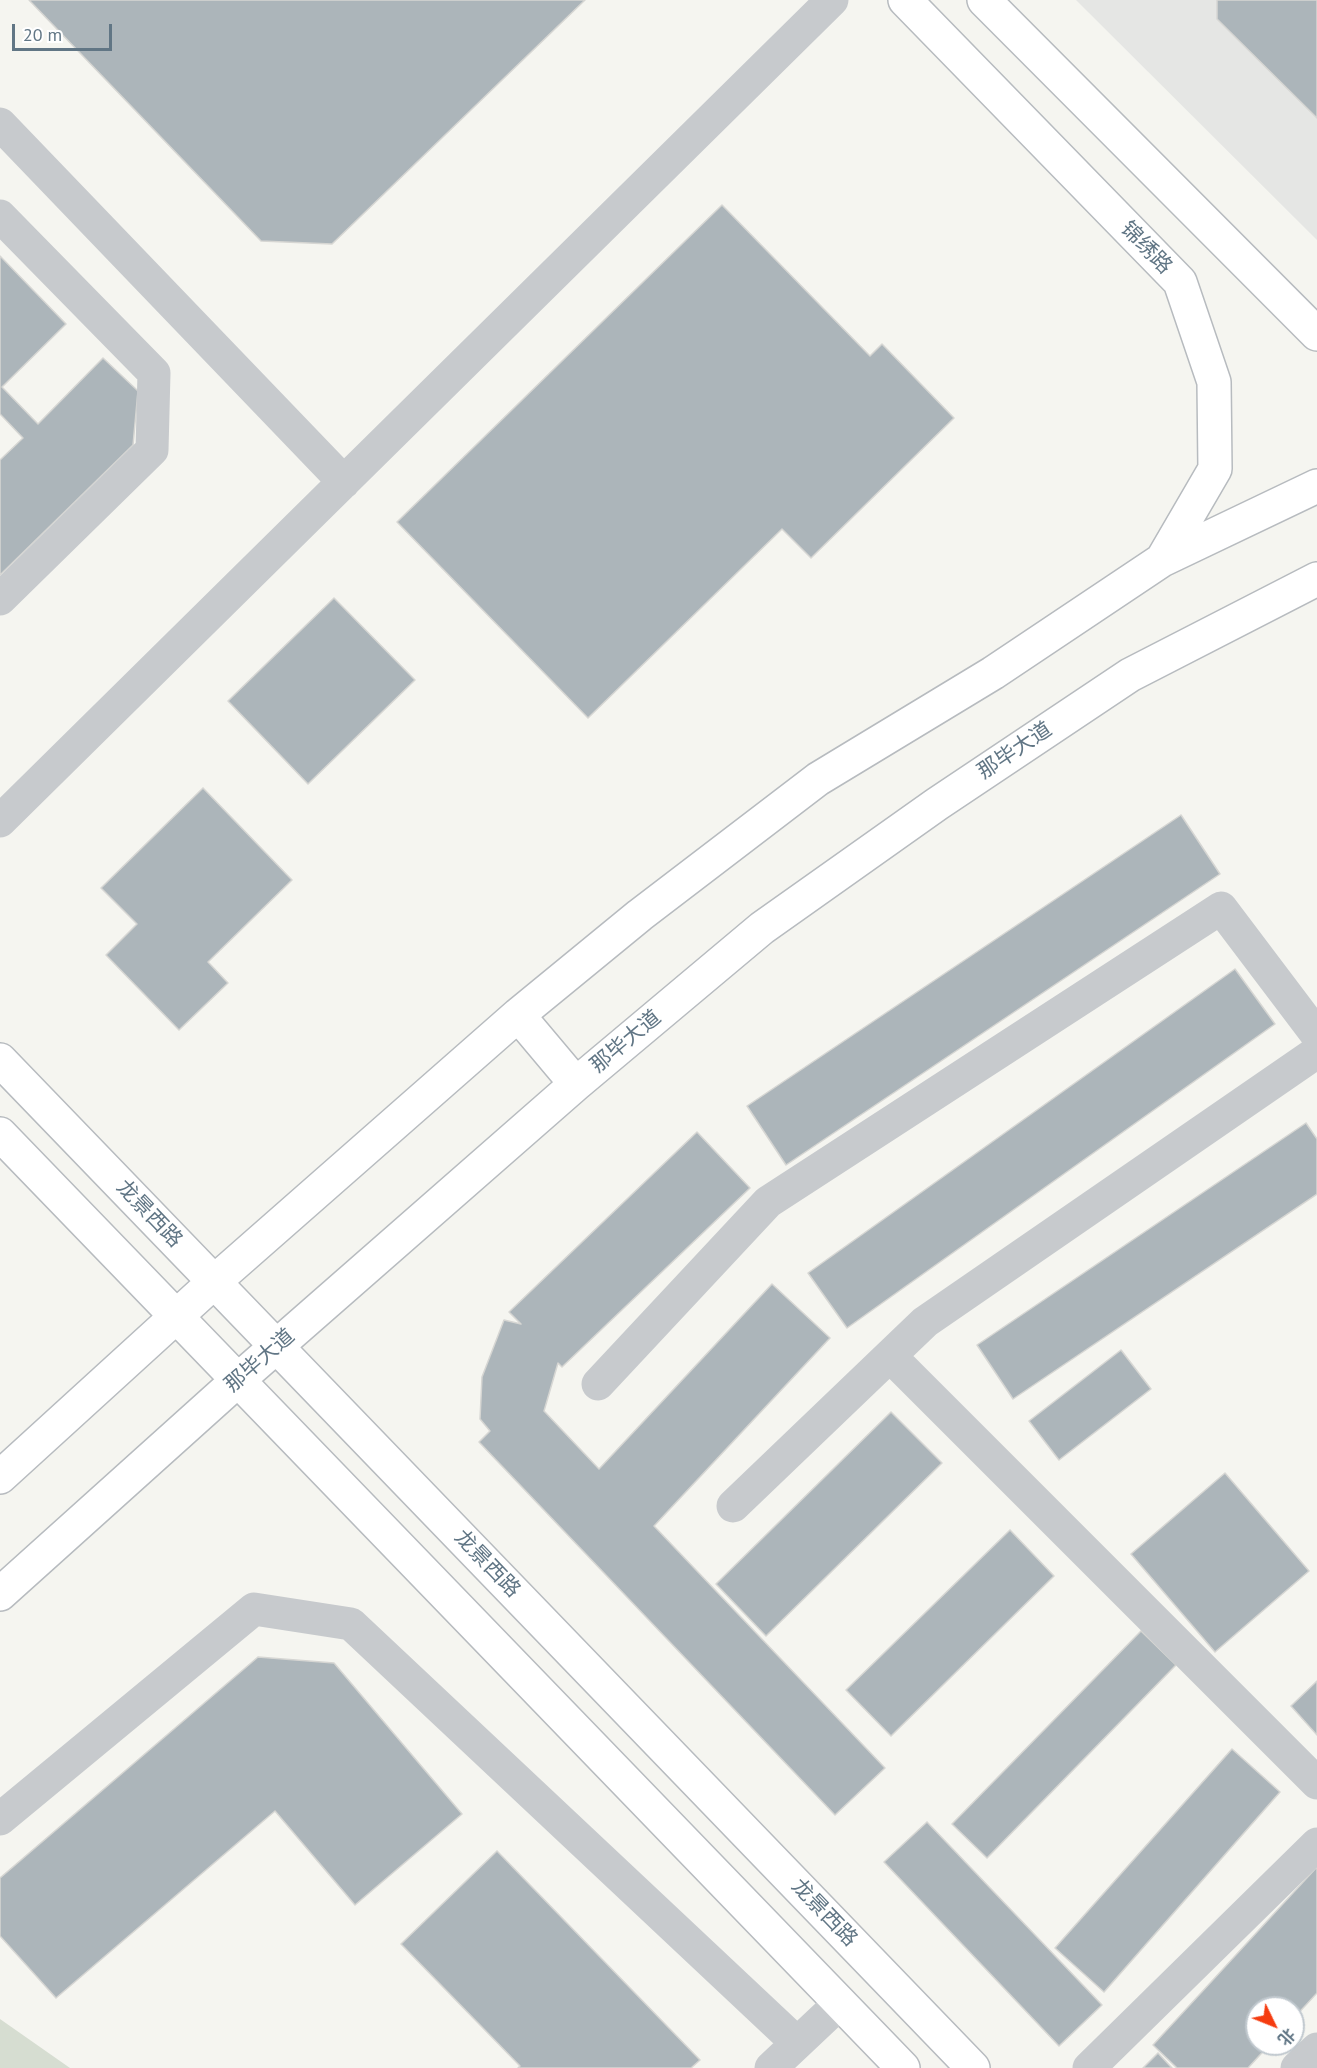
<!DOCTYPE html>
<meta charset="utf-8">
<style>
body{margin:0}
#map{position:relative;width:1317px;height:2068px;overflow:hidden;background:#f5f5f0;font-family:"PT Sans","Noto Sans SC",sans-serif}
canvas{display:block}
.north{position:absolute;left:1245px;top:1996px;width:60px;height:60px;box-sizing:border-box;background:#fff;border:2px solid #c0c8ce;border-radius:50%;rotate:133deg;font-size:16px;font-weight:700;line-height:24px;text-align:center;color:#617685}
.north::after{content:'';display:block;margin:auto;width:21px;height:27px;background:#f53c10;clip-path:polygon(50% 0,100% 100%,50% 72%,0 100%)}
.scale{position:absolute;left:12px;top:24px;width:100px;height:27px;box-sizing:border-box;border:3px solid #617685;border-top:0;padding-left:8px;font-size:18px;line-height:21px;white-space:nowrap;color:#617685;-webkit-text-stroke:4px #fff;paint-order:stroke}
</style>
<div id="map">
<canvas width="1317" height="2068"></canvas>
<div class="north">北</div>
<div class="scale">20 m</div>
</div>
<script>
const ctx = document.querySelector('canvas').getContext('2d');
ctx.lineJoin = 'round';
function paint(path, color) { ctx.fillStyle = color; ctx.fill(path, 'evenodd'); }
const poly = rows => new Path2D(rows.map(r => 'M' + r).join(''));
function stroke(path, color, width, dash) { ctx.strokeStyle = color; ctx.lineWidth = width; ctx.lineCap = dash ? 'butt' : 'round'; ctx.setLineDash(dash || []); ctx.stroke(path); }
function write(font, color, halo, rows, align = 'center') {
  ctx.font = font + ' "PT Sans","Noto Sans SC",sans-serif'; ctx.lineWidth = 6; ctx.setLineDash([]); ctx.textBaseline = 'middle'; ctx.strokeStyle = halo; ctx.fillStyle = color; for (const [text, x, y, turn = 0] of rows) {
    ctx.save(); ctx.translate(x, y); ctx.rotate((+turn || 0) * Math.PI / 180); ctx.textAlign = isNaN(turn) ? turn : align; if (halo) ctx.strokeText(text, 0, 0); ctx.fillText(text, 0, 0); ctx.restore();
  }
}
paint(poly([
 [1076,0,1317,0,1317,240,1081,5]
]), '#e5e6e4');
paint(poly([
 [0,2019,70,2068,0,2068]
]), '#d6ddd1');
const building = poly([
 [29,0,585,0,332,244,261,241,29,0],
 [1217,0,1317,0,1317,118,1217,19,1217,0],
 [722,205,870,356,882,344,954,418,811,558,782,529,588,718,397,522,722,205],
 [0,256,66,324,2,387,38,424,103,358,138,391,133,445,0,575,0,460,23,438,0,414,0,256],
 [334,598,415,680,308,784,228,701,334,598],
 [203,788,292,880,208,962,228,983,179,1030,106,955,137,924,101,888,203,788],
 [1181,815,1220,874,786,1165,747,1106,1181,815],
 [1235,969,1275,1024,847,1328,808,1273,1235,969],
 [1306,1123,1317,1139,1317,1194,1013,1399,977,1345,1306,1123],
 [697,1132,750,1188,562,1367,558,1363,544,1411,599,1469,772,1284,830,1338,654,1526,885,1768,835,1815,479,1442,490,1431,480,1419,482,1377,504,1320,521,1324,509,1312,697,1132],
 [1121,1350,1151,1389,1059,1460,1029,1421,1121,1350],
 [891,1412,942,1463,766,1636,716,1584,891,1412],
 [1225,1473,1309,1571,1215,1652,1131,1554,1225,1473],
 [1010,1530,1054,1576,891,1736,846,1690,1010,1530],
 [1141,1631,1176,1665,987,1858,952,1824,1141,1631],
 [258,1657,334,1663,462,1814,355,1905,275,1811,56,1998,0,1936,0,1878,258,1657],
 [1317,1681,1317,1735,1291,1706,1317,1681],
 [1232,1749,1280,1792,1104,1992,1055,1948,1232,1749],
 [927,1822,1102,2005,1059,2046,884,1862,927,1822],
 [497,1851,700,2060,691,2068,518,2068,520,2066,401,1944,497,1851],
 [1317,1867,1317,1993,1293,2019,1293,2008,1257,2008,1257,2044,1270,2044,1248,2068,1177,2068,1153,2045,1317,1867],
 [1158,2053,1172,2068,1143,2068,1158,2053]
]);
paint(building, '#acb5ba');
stroke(building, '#d6d6d3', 1.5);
const major = poly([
 [905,0,1180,282,1214,382,1215,469,1162,560],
 [984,0,1317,334],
 [518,1015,576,1084],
 [0,1060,973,2068],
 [0,1134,903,2068],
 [0,1477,214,1282,518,1015,640,915,818,779,993,673,1162,560,1317,486],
 [0,1594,238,1380,576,1084,762,928,937,804,1130,675,1317,579]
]);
stroke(major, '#b7bbbf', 36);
stroke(poly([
 [0,124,344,482],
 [0,216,154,373,152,450,0,599],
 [0,821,832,0],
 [890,1356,1317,1783],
 [598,1384,768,1202,1221,908,1317,1035],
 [733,1506,925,1322,1317,1052],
 [0,1819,254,1609,351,1624,797,2043],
 [771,2068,840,2003],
 [1089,2068,1317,1844],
 [1297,2068,1317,2049]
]), '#c7cacd', 33);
stroke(major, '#fff', 33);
write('21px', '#617685', '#fff', [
 ["锦绣路",1146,248,46],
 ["那毕大道",1015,751,-34],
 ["那毕大道",626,1042,-40],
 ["龙景西路",149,1214,46],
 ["那毕大道",260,1361,-41],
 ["龙景西路",487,1564,46],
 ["龙景西路",824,1913,46]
]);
</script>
